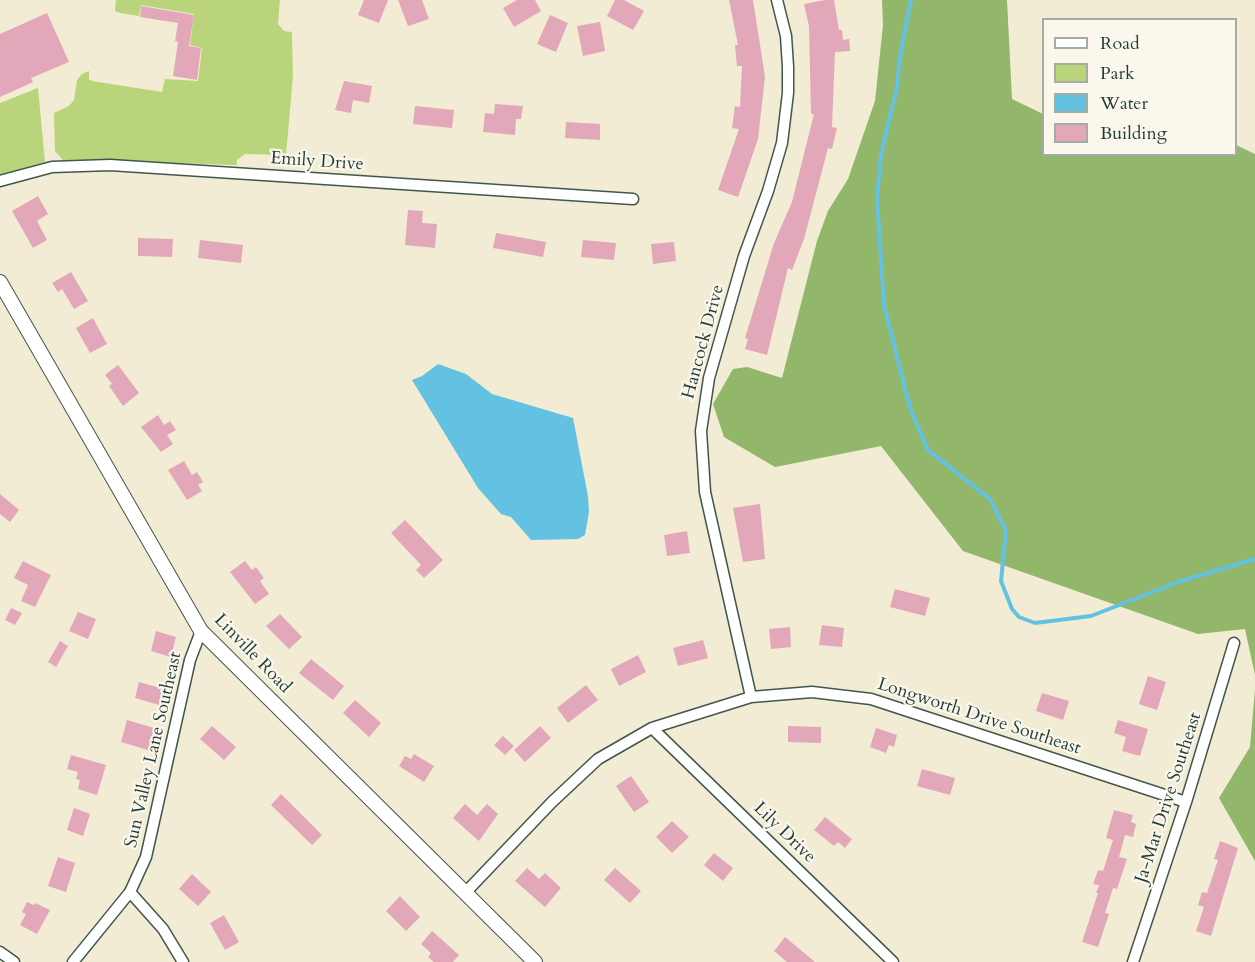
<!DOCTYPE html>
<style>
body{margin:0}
#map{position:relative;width:1255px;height:962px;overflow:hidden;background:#f2ecd4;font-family:Cardo,serif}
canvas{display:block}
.legend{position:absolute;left:1042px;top:18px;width:195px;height:138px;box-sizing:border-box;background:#fbf7ec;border:2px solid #a3ada2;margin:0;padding:8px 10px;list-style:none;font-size:18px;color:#1f3d34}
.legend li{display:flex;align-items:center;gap:12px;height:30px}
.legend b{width:30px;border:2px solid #a3ada2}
</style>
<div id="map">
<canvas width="1255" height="962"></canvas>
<ul class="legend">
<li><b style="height:8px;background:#fff"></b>Road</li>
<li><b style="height:16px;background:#b9d47a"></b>Park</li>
<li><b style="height:16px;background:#63c1e1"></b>Water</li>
<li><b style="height:16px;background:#e2a8b9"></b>Building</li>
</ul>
</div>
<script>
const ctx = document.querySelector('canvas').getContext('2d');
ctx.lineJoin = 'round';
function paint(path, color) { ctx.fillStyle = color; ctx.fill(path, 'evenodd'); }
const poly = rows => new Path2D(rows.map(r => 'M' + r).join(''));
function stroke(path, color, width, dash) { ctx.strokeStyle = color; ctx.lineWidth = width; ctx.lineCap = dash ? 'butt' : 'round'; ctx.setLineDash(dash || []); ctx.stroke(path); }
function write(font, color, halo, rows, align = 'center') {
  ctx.font = font + ' Cardo,serif'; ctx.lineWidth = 4.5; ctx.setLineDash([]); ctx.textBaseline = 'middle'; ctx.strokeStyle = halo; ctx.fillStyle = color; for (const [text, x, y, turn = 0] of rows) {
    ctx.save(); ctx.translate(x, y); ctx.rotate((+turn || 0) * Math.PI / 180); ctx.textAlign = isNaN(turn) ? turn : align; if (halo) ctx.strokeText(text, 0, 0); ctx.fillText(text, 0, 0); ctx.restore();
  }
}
paint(poly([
 [116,0,280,0,278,24,284,31,292,32,293,76,286,155,245,154,237,160,237,165,63,160,55,151,54,113,69,106,74,100,77,80,82,74,89,71,89,79,92,81,162,92,165,79,198,81,202,48,190,45,194,14,141,5,139,16,120,13,115,11],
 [38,88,45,162,0,175,0,103]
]), '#b9d47a');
paint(poly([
 [882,0,1007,0,1012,99,1043,114,1044,154,1236,154,1236,145,1255,154,1255,675,1245,629,1198,634,963,551,881,446,775,467,724,437,713,404,733,369,747,367,782,378,817,241,828,211,848,179,875,101,883,25],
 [1255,689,1255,861,1219,798,1250,747]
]), '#92b66a');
paint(poly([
 [438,364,466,374,492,394,573,418,588,496,589,512,585,535,578,539,531,540,511,517,501,514,478,488,412,380,422,376]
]), '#63c1e1');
stroke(poly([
 [911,0,900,56,897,87,881,155,877,199,884,305,910,408,928,450,990,499,1006,530,1001,581,1012,609,1019,617,1035,623,1091,616,1178,582,1255,559]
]), '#63c1e1', 4);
paint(poly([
 [364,0,388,0,379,23,358,15],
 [398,0,422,0,429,19,408,26],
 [517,0,535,0,541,11,514,27,503,8],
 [615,0,624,0,644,11,633,30,607,16],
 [729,0,753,0,765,77,758,139,738,197,718,190,739,129,732,128,735,106,740,107,742,66,737,66,735,45,738,45],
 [825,0,834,0,839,30,842,30,843,40,849,39,850,51,835,52,832,127,837,128,832,149,828,148,804,239,792,270,788,268,767,355,745,349,748,339,745,338,774,243,792,202,814,114,811,114,809,26,804,4],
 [141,6,194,15,189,46,201,48,197,80,173,76,178,42,175,41,178,23,140,17],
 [47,13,69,62,31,78,33,82,0,97,0,34],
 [550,15,568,23,556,52,537,44],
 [600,22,605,51,583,56,577,26],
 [344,81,372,86,369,103,353,100,351,113,335,110],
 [495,104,523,106,521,119,516,119,515,135,483,132,485,113,494,114],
 [415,106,454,110,452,128,413,124],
 [566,122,600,124,600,140,565,138],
 [38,196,48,214,37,221,47,240,33,248,12,211],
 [408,210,423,211,422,223,437,224,435,248,405,245],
 [496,233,546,242,543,257,493,248],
 [138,238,173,239,172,257,138,256],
 [200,240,243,245,241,263,198,258],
 [583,240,616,243,614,260,581,257],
 [674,242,676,261,653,264,651,244],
 [71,272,88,301,74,309,62,289,58,292,52,283],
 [93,318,107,344,90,353,76,328],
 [118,365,139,393,123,406,109,386,112,384,105,375],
 [158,415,164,425,170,421,176,430,167,435,173,444,161,452,141,427],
 [184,461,192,475,197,472,203,482,198,485,202,491,187,500,168,470],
 [0,494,19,510,10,522,0,514],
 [760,504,765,559,743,562,733,508],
 [405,520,443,560,424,578,416,570,421,565,391,533],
 [687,531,690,553,667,556,664,535],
 [23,561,51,575,35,607,21,601,28,585,14,578],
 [245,561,252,570,256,567,264,578,260,581,269,594,255,604,230,572],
 [895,589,930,598,925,616,890,607],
 [11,608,22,613,15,625,5,620],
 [78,612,96,619,88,639,69,631],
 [280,614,302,637,289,649,266,626],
 [822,625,844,628,842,647,819,645],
 [790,627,791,647,771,649,769,629],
 [156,631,176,637,171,657,151,651],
 [703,640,708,658,678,666,673,648],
 [60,641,68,646,56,667,48,662],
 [638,655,646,672,619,686,611,669],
 [311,659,344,686,333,700,299,673],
 [1148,676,1166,682,1157,710,1139,704],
 [139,682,164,689,159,705,135,698],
 [586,685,598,700,568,723,557,708],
 [1042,693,1069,701,1063,720,1036,711],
 [355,700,381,723,369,737,343,713],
 [127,720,154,728,148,750,121,742],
 [1118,720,1148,729,1140,756,1122,751,1126,737,1114,733],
 [212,726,236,747,224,760,200,739],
 [540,726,551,738,525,762,514,750],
 [788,726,821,727,821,743,788,742],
 [876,728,897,735,894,747,889,745,886,753,870,747],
 [503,736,514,746,505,755,494,745],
 [414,754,434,766,424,782,399,766,405,756,411,759],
 [71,755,106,765,97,795,78,789,80,780,76,779,78,772,67,769],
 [922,769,955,778,950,795,917,786],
 [631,776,649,802,634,812,616,786],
 [281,794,322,835,312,845,271,805],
 [465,804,477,815,487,804,498,814,479,841,453,818],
 [74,808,90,814,83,836,67,830],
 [1114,810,1133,815,1131,822,1136,824,1133,837,1125,835,1119,857,1127,859,1117,889,1113,888,1105,913,1109,914,1098,947,1082,942,1098,893,1096,893,1099,885,1093,884,1098,870,1103,871,1113,840,1106,838],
 [825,817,852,839,845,848,838,842,834,846,814,830],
 [672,821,689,837,672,853,656,837],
 [1220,841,1238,848,1211,936,1196,931,1204,907,1198,905,1202,892,1207,893,1218,860,1214,859],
 [714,853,733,868,723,881,704,865],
 [58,857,75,863,66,892,48,886],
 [527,868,539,879,545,873,561,888,545,907,515,881],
 [615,868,641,891,630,903,604,880],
 [192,874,211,892,198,906,179,889],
 [400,896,420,917,406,931,386,911],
 [27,902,34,905,35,903,50,910,37,934,20,925,26,914,22,912],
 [224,915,239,942,225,950,210,923],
 [432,931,459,955,453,962,434,962,428,957,431,953,421,944],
 [785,937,815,962,787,962,774,951]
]), '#e2a8b9');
const street = poly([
 [0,181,52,167,110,165,633,199],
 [751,697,705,492,701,431,709,378,744,256,768,191,782,143,788,93,788,67,786,36,777,0],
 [652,728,893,962],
 [130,892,163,929,183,962],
 [465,893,552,802,598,759,652,728,751,697,812,692,871,699,1186,802],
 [0,952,14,962],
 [73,962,130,892,146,857,190,660,201,631],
 [1133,962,1186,802,1234,643]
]);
const secondary = poly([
 [0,282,201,631,535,962]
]);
stroke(street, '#3f574c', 13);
stroke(secondary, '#3f574c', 16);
stroke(street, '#fff', 10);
stroke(secondary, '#fff', 14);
write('18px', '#1f3d34', '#fbf7ec', [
 ["Emily Drive",317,162,4],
 ["Hancock Drive",704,342,-75],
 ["Linville Road",252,654,46],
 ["Longworth Drive Southeast",979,717,18],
 ["Sun Valley Lane Southeast",154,750,-77],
 ["Ja-Mar Drive Southeast",1169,798,-72],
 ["Lily Drive",784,833,44]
]);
</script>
